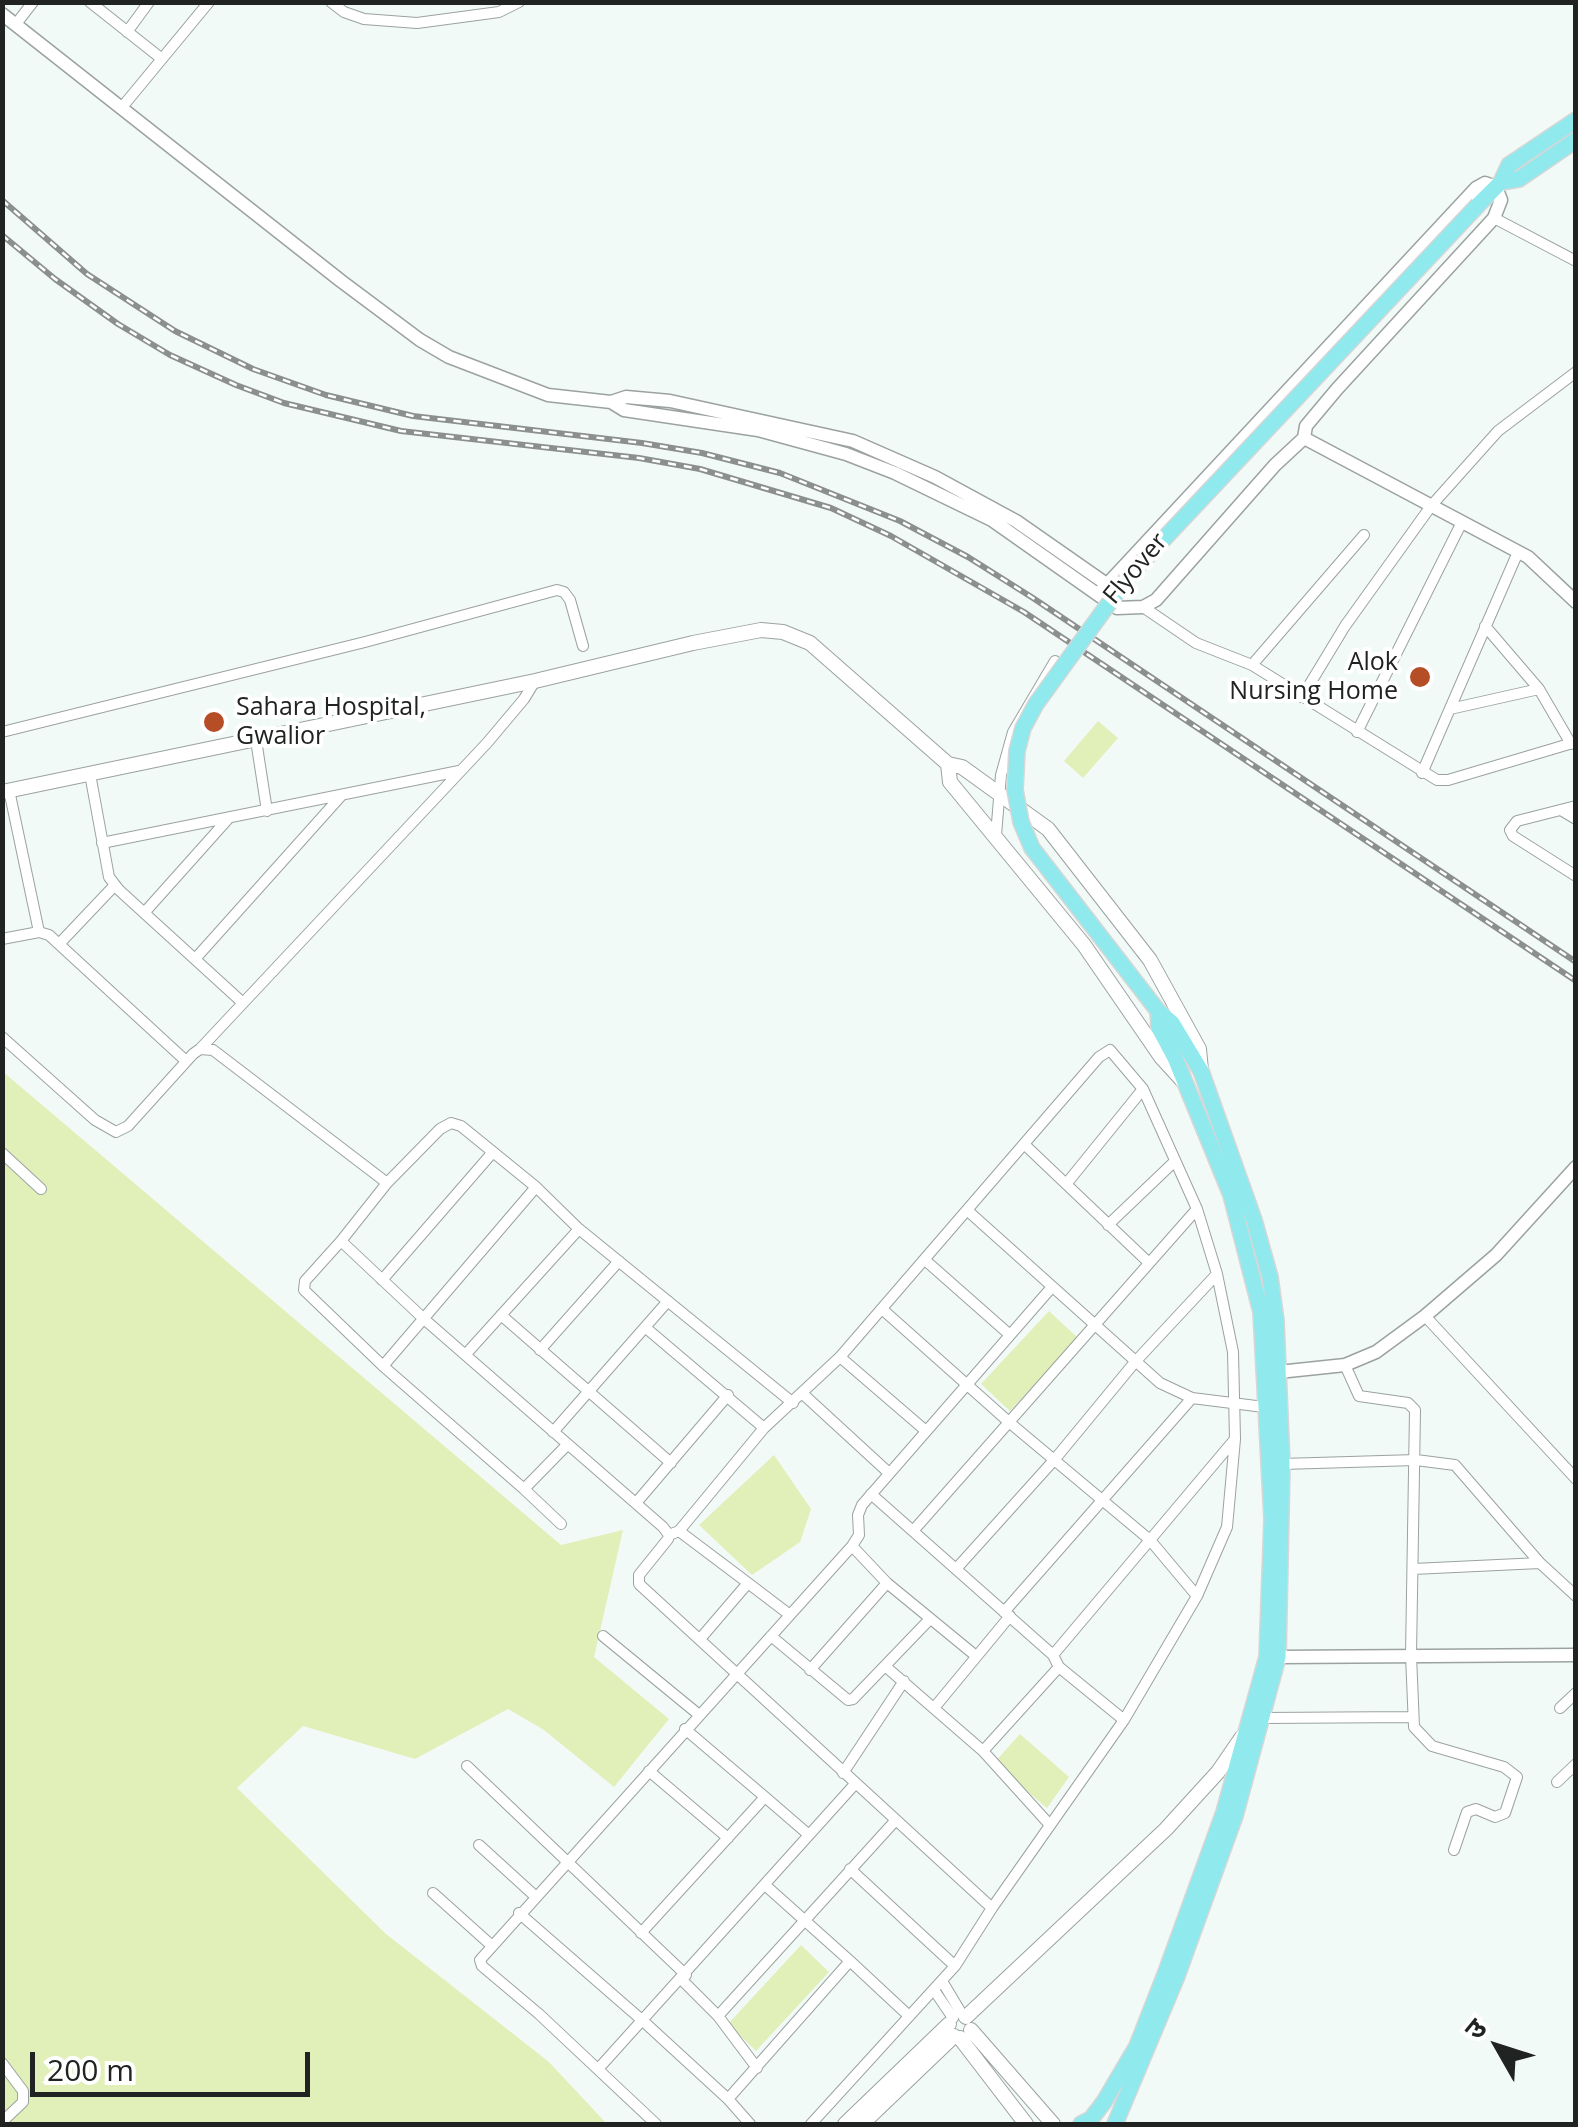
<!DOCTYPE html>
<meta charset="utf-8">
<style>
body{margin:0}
#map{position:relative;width:1578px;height:2127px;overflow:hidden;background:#f2faf7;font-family:"Open Sans","Noto Sans Devanagari",sans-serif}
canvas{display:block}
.frame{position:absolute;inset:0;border:5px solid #202322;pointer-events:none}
.north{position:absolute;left:1448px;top:1997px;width:100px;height:100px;-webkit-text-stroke:8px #fff;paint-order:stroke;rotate:309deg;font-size:28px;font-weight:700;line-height:40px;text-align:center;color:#202322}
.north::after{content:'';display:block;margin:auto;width:35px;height:45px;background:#202322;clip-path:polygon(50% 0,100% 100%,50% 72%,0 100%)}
.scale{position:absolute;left:30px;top:2052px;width:280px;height:45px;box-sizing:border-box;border:5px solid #202322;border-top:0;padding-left:12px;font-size:30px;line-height:35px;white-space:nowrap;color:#202322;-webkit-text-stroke:8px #fff;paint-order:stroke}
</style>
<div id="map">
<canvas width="1578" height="2127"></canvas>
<div class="frame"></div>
<div class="north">उ</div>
<div class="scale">200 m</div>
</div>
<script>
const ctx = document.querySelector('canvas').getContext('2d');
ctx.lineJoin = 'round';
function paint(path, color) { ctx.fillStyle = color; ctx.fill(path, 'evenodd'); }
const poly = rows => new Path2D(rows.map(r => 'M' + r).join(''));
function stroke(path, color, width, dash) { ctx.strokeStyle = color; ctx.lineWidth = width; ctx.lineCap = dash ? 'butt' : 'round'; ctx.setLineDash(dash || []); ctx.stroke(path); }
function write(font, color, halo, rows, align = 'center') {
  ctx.font = font + ' "Open Sans",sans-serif'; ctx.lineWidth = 8; ctx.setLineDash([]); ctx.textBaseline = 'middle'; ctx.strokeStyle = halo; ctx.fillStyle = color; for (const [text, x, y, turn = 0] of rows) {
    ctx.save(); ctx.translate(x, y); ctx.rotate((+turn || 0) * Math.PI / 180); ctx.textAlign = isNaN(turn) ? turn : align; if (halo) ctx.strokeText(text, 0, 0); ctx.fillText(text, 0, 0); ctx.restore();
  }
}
paint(poly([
 [1098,721,1118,738,1083,778,1064,761],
 [2,1071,561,1545,623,1530,594,1657,669,1719,614,1787,544,1730,508,1709,415,1759,303,1726,237,1788,386,1934,549,2062,607,2124,3,2124],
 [1049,1311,1078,1338,1010,1411,981,1384],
 [774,1455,811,1509,800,1542,752,1575,699,1525],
 [1020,1734,1069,1777,1047,1808,994,1763],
 [801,1945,829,1972,756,2051,728,2024]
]), '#e1efb9');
const minor = poly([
 [90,2,162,59],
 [331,2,344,12,364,19,417,23,499,12,519,2],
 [16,24,33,2],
 [127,32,149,2],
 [123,106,209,2],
 [1494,218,1576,261],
 [1143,607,1196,643,1252,665,1437,780,1448,780,1576,742],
 [1485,626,1539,689,1571,744],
 [1252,665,1364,535],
 [1302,697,1345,626,1431,506,1498,431,1576,372],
 [1450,709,1539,689],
 [2,732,365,642,557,590,564,592,570,600,583,646],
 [1357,732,1462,522],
 [256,740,267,811],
 [1422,773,1518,552],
 [90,774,109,877,119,890,243,1003],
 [9,790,39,932],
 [1576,806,1517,821,1510,830,1513,836,1576,876],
 [1561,810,1576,819],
 [996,835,1001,775,1013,732,1055,661],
 [102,843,459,771],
 [144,913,228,819],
 [2,939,39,932,49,935,186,1061],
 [60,943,115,885],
 [195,959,341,796],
 [2,1037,95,1120,116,1132,128,1126,193,1054,200,1049,213,1050,378,1176,387,1183,341,1241,424,1319,663,1527,669,1535,668,1539,639,1575,639,1584,992,1908,955,1966,811,2124],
 [200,1049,487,743,524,699,535,681],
 [1025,1145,1147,1261],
 [2,1153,41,1189],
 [387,1183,440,1129,451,1123,461,1126,536,1187,579,1229,793,1403],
 [1067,1183,1143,1089],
 [968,1211,1160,1383,1192,1398,1272,1408],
 [1108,1225,1174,1162],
 [341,1241,305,1281,304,1290,383,1366,524,1489,567,1445],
 [925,1260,1010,1335],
 [382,1280,493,1152],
 [882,1309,1010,1423,1150,1540,1197,1596],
 [501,1315,671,1463],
 [1425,1316,1576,1479],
 [646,1328,764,1428],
 [540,1350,619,1261],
 [466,1354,579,1229],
 [840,1357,926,1431],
 [1345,1365,1359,1396,1408,1403,1415,1410,1411,1655,1414,1727,1432,1746,1504,1767,1517,1777,1505,1813,1495,1817,1476,1809,1467,1812,1454,1850],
 [383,1366,536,1187],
 [803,1394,889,1473],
 [553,1432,668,1301],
 [1282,1464,1416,1460,1455,1465,1540,1563,1576,1596],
 [524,1489,561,1524],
 [871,1494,1053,1655,1059,1667,1124,1720,992,1908],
 [636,1503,728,1395],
 [679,1531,748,1583,700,1639],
 [913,1531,1197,1209],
 [669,1535,679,1531,764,1428,840,1357,1099,1057,1110,1050,1143,1089,1197,1209,1217,1274,1233,1352,1235,1439,1227,1527,1197,1596,1124,1720],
 [852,1546,887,1583,976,1656],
 [956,1569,1055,1459,1135,1362,1217,1274],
 [1413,1569,1540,1563],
 [1004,1612,1192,1398],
 [790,1615,852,1546,859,1535,858,1515,862,1505,1052,1287],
 [603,1636,698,1714],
 [771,1636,848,1700,853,1699,929,1620],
 [1053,1655,1235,1439],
 [885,1666,983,1751,1049,1824],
 [810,1670,887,1583],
 [934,1708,1010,1616],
 [1560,1708,1576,1693],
 [1263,1718,1413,1717],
 [685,1729,765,1797],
 [983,1751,1059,1667],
 [467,1766,686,1975],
 [649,1771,728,1838],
 [843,1773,904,1681],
 [1557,1782,1576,1764],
 [479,1845,535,1896],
 [850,1869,955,1966],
 [765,1885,850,1961],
 [433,1893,491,1945],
 [519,1913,643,2021,728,2099,750,2124],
 [641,1933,765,1797,809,1835],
 [681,1979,718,2016,757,2068],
 [942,1981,963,2016],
 [934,1990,953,2018],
 [718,2016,895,1821],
 [2,2063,23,2091,23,2102,2,2122],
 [599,2068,855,1784],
 [728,2099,850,1961,909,2016],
 [656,2124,539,2014,482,1966,480,1960,790,1615,748,1583]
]);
const tertiary = poly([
 [2,14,341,281,420,340,449,357,548,395,611,402,624,410,758,430,846,454,895,473,992,520,1117,608,1143,607,1156,600,1275,465,1304,438],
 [611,402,626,397,670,401,853,441,935,477,1016,521,1112,588],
 [1098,594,1476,188,1485,183,1496,187,1501,200,1494,218,1337,389,1306,426,1304,438,1528,557,1576,602],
 [1269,1373,1345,1365,1376,1352,1425,1316,1496,1255,1576,1167],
 [1278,1657,1576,1655]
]);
const secondary = poly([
 [948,764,950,782,1084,945,1161,1057,1183,1081],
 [2,792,535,681,693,643,761,630,783,632,810,643,948,764,962,767,1048,829,1150,960,1199,1049,1201,1070],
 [966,2017,1166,1829,1218,1772,1242,1737],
 [971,2030,1053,2124],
 [960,2038,1026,2124],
 [845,2124,949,2024],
 [862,2124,954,2036]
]);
const primary = poly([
 [1501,182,1519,179,1576,140],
 [1478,205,1501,182,1509,165,1576,120],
 [1081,2124,1091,2119,1104,2102,1137,2046,1166,1972,1224,1812,1267,1657,1272,1519,1261,1312,1231,1195,1175,1058,1159,1028,1158,1011],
 [1115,2124,1177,1976,1235,1816,1278,1657,1282,1464,1276,1321,1270,1277,1254,1220,1201,1071,1172,1023,1158,1011]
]);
stroke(minor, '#9ba2a0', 12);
stroke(tertiary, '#9ba2a0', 15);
stroke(secondary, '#9ba2a0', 16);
stroke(primary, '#d7d7d7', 18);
stroke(minor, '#fff', 10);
stroke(tertiary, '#fff', 12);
stroke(secondary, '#fff', 14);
stroke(primary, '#8fe9ed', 15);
const rail = poly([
 [2,200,87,274,175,331,253,369,326,395,413,416,642,443,702,453,780,473,900,521,968,557,1033,598,1576,962],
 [2,235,55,279,118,324,170,355,236,385,284,403,401,431,639,458,700,469,831,508,891,536,1024,612,1576,981]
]);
stroke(rail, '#8b908e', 6);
stroke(rail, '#fff', 2.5, [8]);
const primaryBridge = poly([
 [1158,1011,1032,848,1021,822,1015,790,1017,751,1023,728,1036,704,1128,577,1478,205]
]);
stroke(primaryBridge, '#d7d7d7', 18, []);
stroke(primaryBridge, '#8fe9ed', 15);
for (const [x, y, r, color] of [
 [1420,677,12,"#b54e27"],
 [214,722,12,"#b54e27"]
]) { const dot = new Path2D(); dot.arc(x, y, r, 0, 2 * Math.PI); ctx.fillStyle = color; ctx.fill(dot); stroke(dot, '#fff', 4); }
write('25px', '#202322', '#fff', [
 ["Flyover",1136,569,-50]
]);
write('25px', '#202322', '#fff', [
 ["Alok",1398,663],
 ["Nursing Home",1398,692],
 ["Sahara Hospital,",236,708,"left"],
 ["Gwalior",236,737,"left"]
], 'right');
</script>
